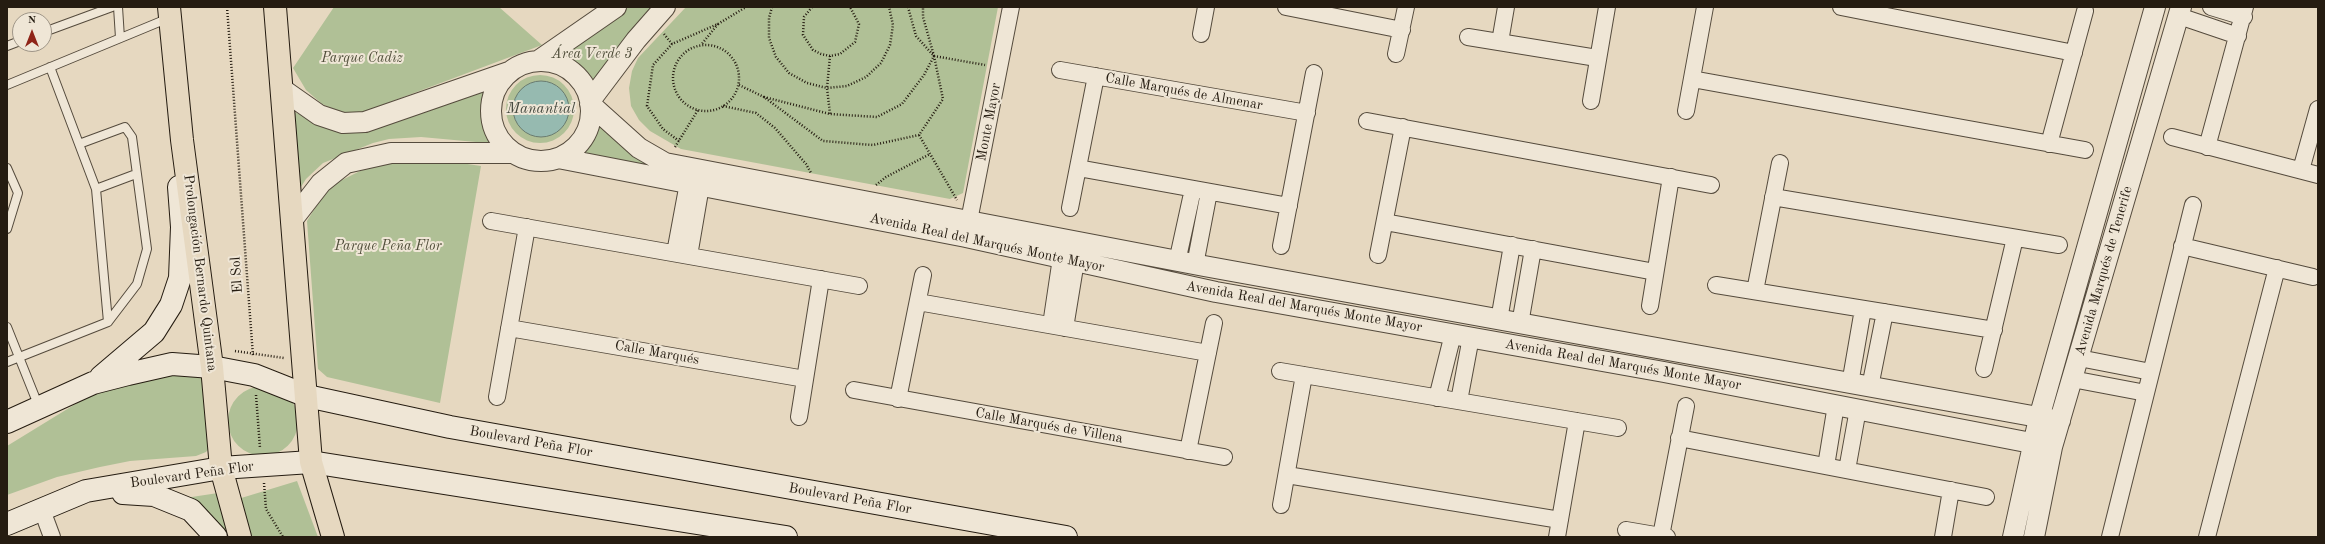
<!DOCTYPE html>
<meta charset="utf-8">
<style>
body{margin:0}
#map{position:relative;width:2325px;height:544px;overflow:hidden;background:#e6d8c0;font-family:"Old Standard TT",serif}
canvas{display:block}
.frame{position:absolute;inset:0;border:8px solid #251c11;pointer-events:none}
.north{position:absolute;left:12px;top:12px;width:40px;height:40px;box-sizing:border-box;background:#efe6d6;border:1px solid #9e9587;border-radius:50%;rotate:0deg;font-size:11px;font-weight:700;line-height:16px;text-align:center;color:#251c11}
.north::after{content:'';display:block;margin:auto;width:14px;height:18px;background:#8f2418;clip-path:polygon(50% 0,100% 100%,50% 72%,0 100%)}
</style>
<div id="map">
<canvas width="2325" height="544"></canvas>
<div class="frame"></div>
<div class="north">N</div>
</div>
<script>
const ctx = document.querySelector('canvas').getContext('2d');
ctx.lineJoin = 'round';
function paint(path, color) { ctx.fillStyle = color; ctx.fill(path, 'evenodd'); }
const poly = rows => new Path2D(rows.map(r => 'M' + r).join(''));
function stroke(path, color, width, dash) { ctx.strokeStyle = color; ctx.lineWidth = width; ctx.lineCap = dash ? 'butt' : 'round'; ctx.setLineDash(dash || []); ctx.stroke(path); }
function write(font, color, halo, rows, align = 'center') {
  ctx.font = font + ' "Old Standard TT",serif'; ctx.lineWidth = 4; ctx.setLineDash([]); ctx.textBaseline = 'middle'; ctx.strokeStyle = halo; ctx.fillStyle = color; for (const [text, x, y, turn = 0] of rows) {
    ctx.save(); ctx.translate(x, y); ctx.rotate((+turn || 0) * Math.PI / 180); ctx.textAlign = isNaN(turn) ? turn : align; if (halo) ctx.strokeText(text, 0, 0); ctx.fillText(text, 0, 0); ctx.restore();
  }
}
paint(poly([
 [334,7,499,7,542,45,358,114,338,111,322,104,306,90,293,68],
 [623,7,654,7,591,88,580,72,553,57],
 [686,7,998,7,963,193,950,199,681,149,650,131,639,120,631,106,629,88,632,71,638,58],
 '506 109a34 34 0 1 1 68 0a34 34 0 1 1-68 0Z',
 [482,89,484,92,483,121,491,141,487,143,421,137,389,139,373,143,323,163,306,179,299,190,292,111,324,125],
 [596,117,671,170,573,155,588,138],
 [408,159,447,161,481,166,440,403,327,377,318,369,307,221,328,187,372,165],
 [168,375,203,376,210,447,206,452,196,456,130,461,100,467,57,477,7,495,7,446,82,400,111,388],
 '228 421a35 35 0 1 1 70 0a35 35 0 1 1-70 0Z',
 [297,481,318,537,252,537,238,499],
 [218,493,232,537,226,537,210,513,196,503,185,498]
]), '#b0c096');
const water = poly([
 '513 109a28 28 0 1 1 56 0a28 28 0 1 1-56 0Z'
]);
paint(water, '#96bab0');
stroke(water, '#697b70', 1);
const service = poly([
 [118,7,120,38],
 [44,32,112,7],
 [7,46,20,41],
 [7,85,169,18],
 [79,144,125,127,132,137,147,249,137,284,108,322],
 [7,168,18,193,7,229],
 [96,189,136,174],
 [7,327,39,407],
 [7,362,108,322,96,189,50,67]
]);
const minor = poly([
 [1286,7,1402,30],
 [1841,7,2074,53],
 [2211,7,2244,17],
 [2179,16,2238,36],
 [1201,34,1206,7],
 [1468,37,1597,58],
 [1500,42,1506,7],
 [1396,54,1406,7],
 [1060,70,1307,113],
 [1692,79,2085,150],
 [1591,101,1607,7],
 [1686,111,1705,7],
 [1367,121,1711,185],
 [2172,137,2318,175],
 [2049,144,2085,11],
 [2207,147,2245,7],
 [1078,168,1289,206],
 [2301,170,2318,109],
 [1773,197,2059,245],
 [1070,208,1096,76],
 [491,221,859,286],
 [1385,222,1655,272],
 [967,231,1011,7],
 [1281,246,1314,73],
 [2182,246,2313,277],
 [675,253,688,183],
 [1378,255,1403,127],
 [689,256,701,186],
 [1177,262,1193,189],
 [1195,265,1209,192],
 [1716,285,1994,330],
 [1755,291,1780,163],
 [918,302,1208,353],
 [1650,306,1671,177],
 [1499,320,1512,245],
 [1520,324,1533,249],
 [1051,325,1061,258],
 [509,328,805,379],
 [1065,328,1076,261],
 [2079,358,2151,372],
 [1984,369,2015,238],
 [1280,371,1618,428],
 [2072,379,2146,393],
 [1850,384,1863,309],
 [1870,387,1885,312],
 [854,390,1224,457],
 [497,397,527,227],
 [1437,398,1453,334],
 [898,399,923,275],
 [1459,401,1471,337],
 [799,417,821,279],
 [1679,438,1986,497],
 [1188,451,1214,323],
 [1826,466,1836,405],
 [1847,470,1858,409],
 [1287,475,1560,520],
 [1281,505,1304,375],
 [42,510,52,537],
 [1626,530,1667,537],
 [1661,536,1686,406],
 [1557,537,1577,421],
 [1943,537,1951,490],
 [2110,537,2193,205],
 [2207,537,2277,268]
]);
const tertiary = poly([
 [538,61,616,7],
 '491 111a50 50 0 1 1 100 0a50 50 0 1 1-100 0Z',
 [282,89,319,115,343,123,365,122,509,72],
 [590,101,636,40,665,7],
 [590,104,639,148,665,163,1204,266,2060,421],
 [558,158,966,237,1216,292,1664,372,2052,447],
 [293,219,321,183,346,163,391,153,513,153],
 [2013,537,2039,418,2155,7],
 [2034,537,2052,447,2181,7]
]);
const secondary = poly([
 [101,377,154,332,171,305,180,278,182,227,179,187],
 [7,422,93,383,128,374,172,364,212,367,254,375,307,396,450,427,1066,537],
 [123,493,154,495,191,510,216,537],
 [7,524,86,491,221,468,311,462,786,537]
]);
const primary = poly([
 [169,7,182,140,212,367,221,468,240,537],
 [275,7,311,462,333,537]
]);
stroke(service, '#554b3d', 10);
stroke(minor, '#554b3d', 18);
stroke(tertiary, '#554b3d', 22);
stroke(secondary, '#251c11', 24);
stroke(primary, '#251c11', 24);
stroke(poly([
 [227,7,253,356],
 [772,7,769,18,769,38,776,57,789,73,807,83,827,88,847,86,866,77,881,63,890,45,893,25,889,7],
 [812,7,804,17,803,35,813,50,821,54,830,56,840,54,855,42,859,24,850,7],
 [908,7,916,36,934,56,923,17,923,7],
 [718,24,746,7],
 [664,34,672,44],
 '673 78a33 33 0 1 1 66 0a33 33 0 1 1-66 0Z',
 [830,56,827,88,830,114],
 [934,56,943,99,919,135,873,145,823,141,764,97,830,114,877,117,902,104,924,75,934,56],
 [934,56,985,65],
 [739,85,764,97],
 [723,106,756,113,775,128,806,164,811,173],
 [919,135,957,200],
 [679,141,663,129,647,106,653,65,672,44,718,24,701,45],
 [675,147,698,110],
 [876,185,886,177,930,154],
 [235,351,284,358],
 [256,395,260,448],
 [264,483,266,509,283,537]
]), '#251c11', 2.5, [1, 2]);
stroke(service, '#efe6d6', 8);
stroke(minor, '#efe6d6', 16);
stroke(tertiary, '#efe6d6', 20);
stroke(secondary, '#efe6d6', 22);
stroke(primary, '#e6d8c0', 22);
write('italic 14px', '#4f4d39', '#efe6d6', [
 ["Área Verde 3",592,54],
 ["Parque Cadiz",362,58],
 ["Parque Peña Flor",388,246]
]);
write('14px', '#251c11', '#efe6d6', [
 ["Calle Marqués de Almenar",1184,92,10],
 ["Monte Mayor",989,122,-79],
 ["Avenida Real del Marqués Monte Mayor",987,243,12],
 ["Avenida Marqués de Tenerife",2104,271,-74],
 ["Prolongación Bernardo Quintana",200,273,83],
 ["El Sol",237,275,-94],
 ["Avenida Real del Marqués Monte Mayor",1304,307,10],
 ["Calle Marqués",657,353,10],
 ["Avenida Real del Marqués Monte Mayor",1623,365,10],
 ["Calle Marqués de Villena",1049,426,10],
 ["Boulevard Peña Flor",531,442,10],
 ["Boulevard Peña Flor",192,475,-8],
 ["Boulevard Peña Flor",850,499,10]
]);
write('italic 15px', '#474b41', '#efe6d6', [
 ["Manantial",541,109]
]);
</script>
